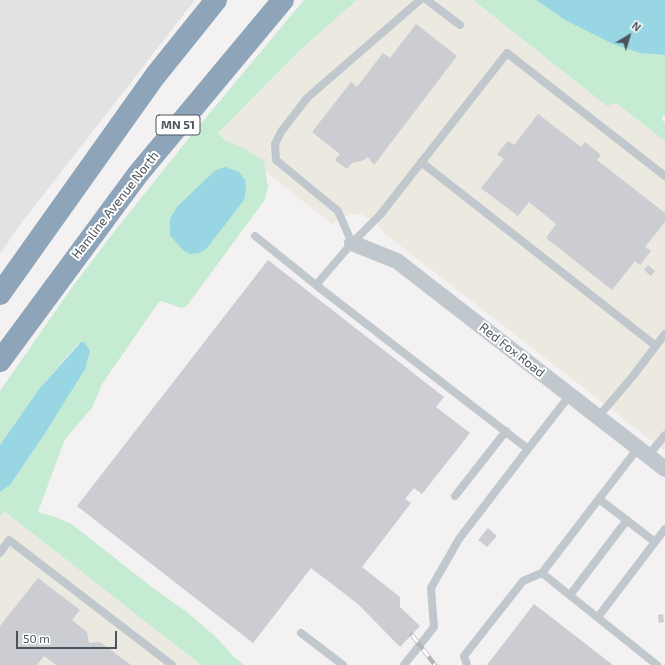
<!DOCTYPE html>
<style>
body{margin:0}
#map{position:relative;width:665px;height:665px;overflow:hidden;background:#f3f1f1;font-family:"Exo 2",sans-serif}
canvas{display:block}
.north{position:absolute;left:609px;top:16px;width:40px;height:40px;-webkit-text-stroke:3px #fff;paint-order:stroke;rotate:38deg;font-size:11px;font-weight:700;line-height:16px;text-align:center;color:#4a545c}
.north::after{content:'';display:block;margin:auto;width:14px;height:18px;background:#4a545c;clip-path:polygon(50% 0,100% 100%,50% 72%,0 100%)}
.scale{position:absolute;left:16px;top:631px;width:101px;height:18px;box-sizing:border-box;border:2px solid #4a545c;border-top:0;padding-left:5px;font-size:12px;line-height:14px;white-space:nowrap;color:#4a545c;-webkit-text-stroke:3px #fff;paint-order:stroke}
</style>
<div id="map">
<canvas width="665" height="665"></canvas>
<div class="north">N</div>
<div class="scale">50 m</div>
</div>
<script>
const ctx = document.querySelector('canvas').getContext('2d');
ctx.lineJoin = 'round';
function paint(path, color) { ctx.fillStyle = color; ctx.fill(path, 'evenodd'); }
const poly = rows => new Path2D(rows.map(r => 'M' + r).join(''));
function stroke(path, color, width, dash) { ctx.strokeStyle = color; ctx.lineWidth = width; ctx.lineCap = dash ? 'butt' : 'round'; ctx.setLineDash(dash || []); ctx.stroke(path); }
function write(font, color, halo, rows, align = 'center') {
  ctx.font = font + ' "Exo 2",sans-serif'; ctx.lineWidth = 4; ctx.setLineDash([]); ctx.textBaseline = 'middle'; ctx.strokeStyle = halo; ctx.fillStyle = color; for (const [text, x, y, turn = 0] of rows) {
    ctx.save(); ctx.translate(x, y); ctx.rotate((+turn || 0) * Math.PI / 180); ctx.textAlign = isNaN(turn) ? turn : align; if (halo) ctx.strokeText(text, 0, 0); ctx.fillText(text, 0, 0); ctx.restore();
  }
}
paint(poly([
 [357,0,473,0,607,106,616,103,665,141,665,451,385,234,377,223,361,214,353,214,345,216,332,224,266,172,264,161,256,155,226,141,218,133,300,50],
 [4,511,201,665,0,665,0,517]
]), '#ece9e1');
paint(poly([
 [0,0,195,0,19,226,0,254]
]), '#e3e2e2');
paint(poly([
 [304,0,357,0,300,50,218,133,226,141,246,149,264,161,268,187,264,201,186,307,181,308,161,301,158,303,102,384,92,408,65,439,38,512,52,516,70,523,83,533,153,588,187,612,218,639,232,655,244,665,201,665,4,511,0,517,0,492,10,485,42,438,81,342,77,345,39,389,0,445,0,391,68,293,110,237,189,138],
 [473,0,536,0,565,20,640,53,665,55,665,116,663,116,662,120,665,122,665,141,616,103,607,106]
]), '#c5ebd2');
paint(poly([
 [536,0,665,0,665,55,640,53,613,44,565,20],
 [225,167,239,172,245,180,246,188,244,200,207,248,200,253,190,254,183,250,170,235,170,219,177,207,204,181,216,170],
 [81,342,85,343,90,351,85,369,42,438,10,485,0,492,0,445,39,389]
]), '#97d6e2');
paint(poly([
 [416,24,457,56,374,165,368,157,362,161,352,163,347,169,335,160,340,154,312,132,351,82,357,87,383,53,390,58],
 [538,114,581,147,585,142,601,155,597,160,665,213,665,222,645,247,651,251,640,265,635,261,612,290,546,238,556,224,529,202,518,216,481,188,504,159,497,154,508,141,514,145],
 [268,260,444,397,436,407,470,433,422,494,414,488,405,499,411,503,362,567,400,597,400,607,420,626,400,647,358,604,311,568,253,643,77,506],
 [648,265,655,271,651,276,644,270],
 [488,528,497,536,487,547,478,540],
 [38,578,80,610,72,620,87,632,89,643,100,642,131,665,56,665,44,656,37,665,0,665,0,626],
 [534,604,613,665,487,665],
 [663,614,664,622,659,623,658,615]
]), '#cbcdd2');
stroke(poly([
 [427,0,460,25],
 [421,162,656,346],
 [255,236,316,285],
 [352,243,338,211,276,160,275,144,281,132,307,98,420,0],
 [570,395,528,449,316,285,352,243,380,215,507,53,665,176],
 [598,417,633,376,665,334],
 [648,456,665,435],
 [455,496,506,431],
 [599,499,655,542],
 [0,553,9,540,172,665],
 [542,573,657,665],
 [570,595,627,520],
 [598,617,665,529],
 [301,633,343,665],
 [404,665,434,627,431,588,459,539,528,449],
 [467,665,464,656,523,581,542,573,638,448]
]), '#c0c8cd', 8);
stroke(poly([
 [352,243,397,261,665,469]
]), '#c0c8cd', 16);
stroke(poly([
 [0,294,155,76,216,0],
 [0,361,138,174,283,0]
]), '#8ea5b9', 22);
const rail = poly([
 [412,635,435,665]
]);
stroke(rail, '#b3b6ba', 4.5);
stroke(rail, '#fff', 3, [9]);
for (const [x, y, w] of [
 [178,125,44]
]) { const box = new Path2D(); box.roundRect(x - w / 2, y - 10, w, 20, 3); ctx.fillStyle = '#fff'; ctx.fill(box); stroke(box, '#4a545c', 1); }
write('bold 12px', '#4a545c', null, [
 ["MN 51",178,125]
]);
write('13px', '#4a545c', '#fff', [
 ["Hamline Avenue North",115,205,-52],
 ["Red Fox Road",512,350,38]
]);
</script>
